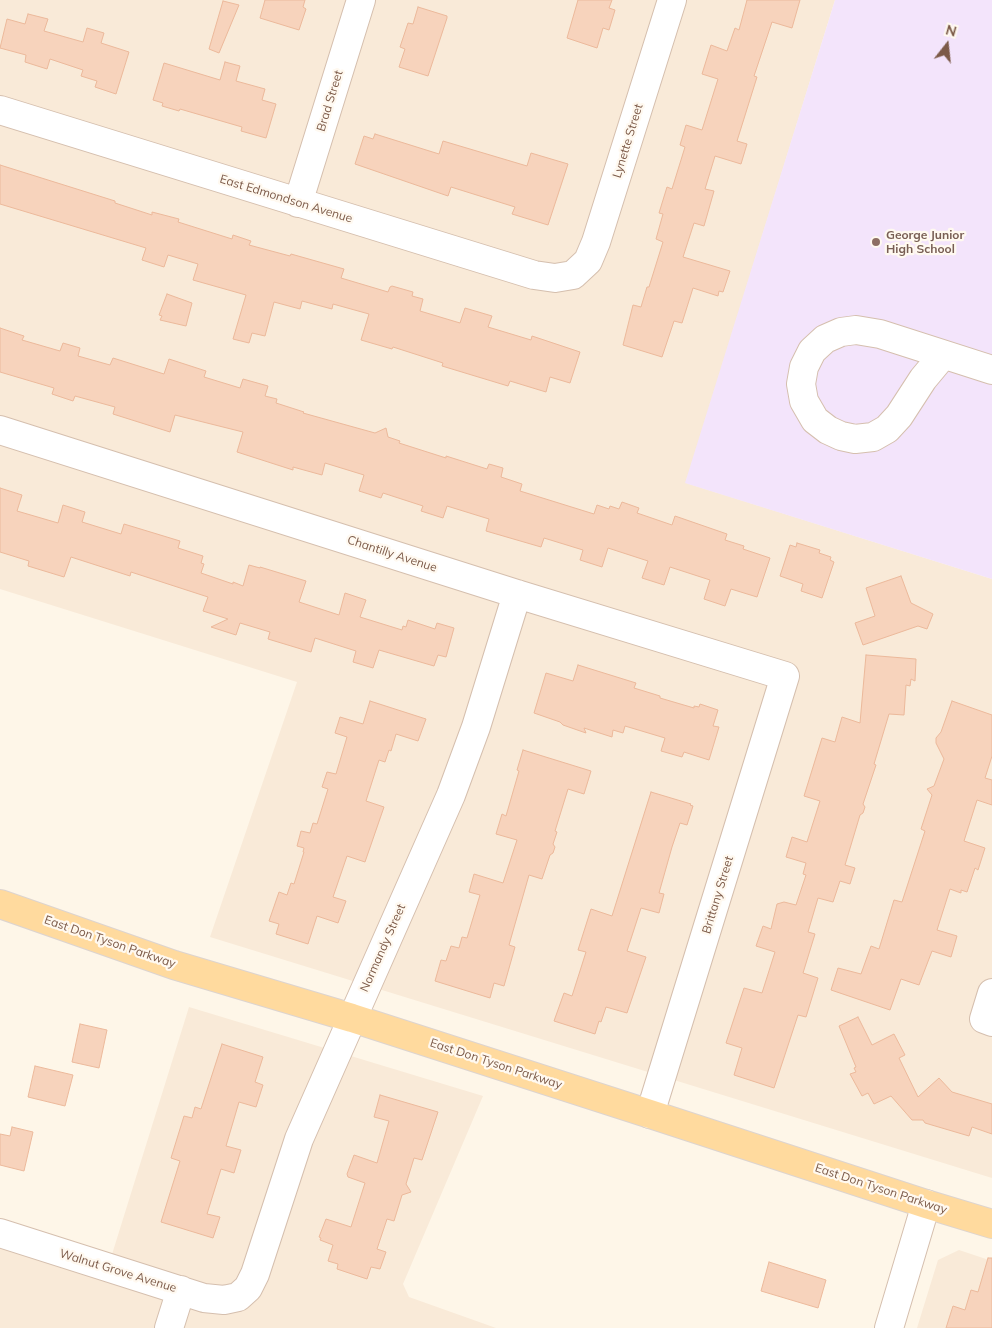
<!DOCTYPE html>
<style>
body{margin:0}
#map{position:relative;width:992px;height:1328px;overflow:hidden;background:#fef6e8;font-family:Mulish,sans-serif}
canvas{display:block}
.north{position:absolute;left:922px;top:20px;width:50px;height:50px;-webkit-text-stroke:4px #fff9f0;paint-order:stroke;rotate:16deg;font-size:14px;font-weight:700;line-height:20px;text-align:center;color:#7c5a48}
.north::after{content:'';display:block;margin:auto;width:18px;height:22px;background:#7c5a48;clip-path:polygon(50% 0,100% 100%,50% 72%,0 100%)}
</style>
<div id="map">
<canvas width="992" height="1328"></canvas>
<div class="north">N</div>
</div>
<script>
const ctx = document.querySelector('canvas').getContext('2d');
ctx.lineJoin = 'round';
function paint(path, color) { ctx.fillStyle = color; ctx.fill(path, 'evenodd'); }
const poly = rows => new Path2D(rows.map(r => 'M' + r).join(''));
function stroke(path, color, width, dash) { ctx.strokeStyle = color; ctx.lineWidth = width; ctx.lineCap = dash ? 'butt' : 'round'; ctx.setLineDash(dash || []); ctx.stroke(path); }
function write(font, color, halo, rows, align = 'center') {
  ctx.font = font + ' Mulish,sans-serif'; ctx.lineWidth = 4.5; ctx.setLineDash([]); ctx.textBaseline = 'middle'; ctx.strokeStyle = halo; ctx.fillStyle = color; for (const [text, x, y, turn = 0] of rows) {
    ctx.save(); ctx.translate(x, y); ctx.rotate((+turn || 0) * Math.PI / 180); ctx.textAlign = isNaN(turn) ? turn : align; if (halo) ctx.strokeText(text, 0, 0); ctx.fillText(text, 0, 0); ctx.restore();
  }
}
paint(poly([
 [0,0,835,0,686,483,992,579,992,1178,210,937,297,682,0,589],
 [189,1007,483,1096,403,1284,409,1297,496,1328,0,1328,0,1247,104,1280],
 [959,1250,992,1261,992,1328,917,1328,938,1260]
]), '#f9ead8');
paint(poly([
 [835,0,992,0,992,579,685,483]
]), '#f3e4fb');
const building = poly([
 [265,0,305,0,303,7,306,9,299,30,260,18,265,0],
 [578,0,612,0,609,8,615,10,609,30,603,28,597,48,567,38,578,0],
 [747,0,800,0,792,28,772,22,754,76,757,77,737,141,747,144,741,164,715,156,705,189,714,191,704,226,694,223,683,257,730,271,723,292,719,291,718,296,693,288,682,323,674,321,662,357,623,345,633,305,641,307,647,287,649,287,663,242,656,239,663,214,659,213,667,187,672,189,685,147,680,145,686,125,702,130,718,79,702,74,711,45,727,51,735,28,739,30,747,0],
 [223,1,239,5,219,53,209,49,223,1],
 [418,7,447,16,447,18,428,76,399,67,405,49,400,47,408,23,413,24,418,7],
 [28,14,48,19,44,31,83,42,87,28,104,33,101,43,129,52,116,94,95,87,97,81,81,76,83,70,50,59,47,69,25,62,26,55,0,48,7,19,25,24,28,14],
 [225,62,240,66,236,81,265,89,262,100,276,104,266,138,241,131,242,127,180,109,179,111,162,106,163,103,153,100,164,63,220,80,225,62],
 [375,134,439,154,443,141,527,166,531,153,568,164,548,225,512,214,515,207,451,187,448,196,355,164,364,136,373,139,375,134],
 [0,165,115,201,115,203,152,215,152,212,179,219,178,222,232,239,233,235,251,241,249,245,290,256,291,254,344,269,341,278,388,292,390,287,392,286,413,292,412,296,423,299,420,311,460,323,465,308,492,316,488,327,531,340,532,336,580,352,570,383,550,377,546,392,510,381,508,386,442,366,443,363,393,347,392,349,361,340,369,314,333,304,332,309,302,301,300,309,274,302,265,336,252,333,249,343,233,339,246,295,193,280,198,264,168,255,164,267,142,260,146,248,0,204,0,165],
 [167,294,192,303,186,326,160,320,162,316,159,315,167,294],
 [0,328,24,336,22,340,60,351,63,343,80,348,78,356,110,365,113,358,164,374,169,359,206,371,204,377,240,388,243,379,268,386,265,396,277,399,276,403,304,412,303,413,375,433,386,428,388,437,400,441,399,443,446,458,446,456,487,469,489,464,503,468,501,477,522,484,520,491,594,514,597,505,609,509,610,506,619,509,622,502,639,508,637,513,672,525,675,516,727,534,725,540,744,546,743,549,770,558,757,597,731,589,725,606,704,599,710,580,670,567,664,585,642,578,648,561,608,548,602,567,580,560,583,550,544,538,541,547,486,531,489,519,447,506,443,518,421,511,423,506,383,493,381,498,359,491,364,475,325,463,322,475,293,467,293,470,237,452,243,432,175,415,170,432,113,414,115,407,75,396,73,401,52,394,54,388,0,372,0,328],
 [0,488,22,495,17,511,58,523,63,505,85,512,82,522,121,534,124,524,180,541,178,548,203,556,201,563,204,564,201,573,233,584,233,582,243,586,249,565,260,568,260,567,306,581,299,602,339,615,345,593,366,600,360,617,402,630,403,626,406,627,408,620,435,629,437,623,454,628,446,657,438,655,434,666,379,650,373,668,353,662,356,651,315,638,311,652,268,639,270,632,240,623,236,635,211,627,228,619,203,611,208,597,131,572,130,576,71,557,64,577,28,566,29,561,0,552,0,488],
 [797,543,820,550,819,553,831,557,830,560,834,562,822,598,801,591,803,584,780,576,790,545,796,547,797,543],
 [901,576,911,603,933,614,927,629,918,626,863,645,855,623,875,616,866,588,901,576],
 [866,655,916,659,915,681,911,679,910,686,906,685,904,715,889,714,874,764,876,765,863,804,865,807,863,813,860,815,845,865,855,868,850,884,840,881,833,902,818,898,808,932,815,934,803,973,818,978,806,1017,798,1015,774,1088,734,1075,742,1048,726,1043,744,988,762,993,775,952,756,946,763,926,771,929,777,904,784,902,796,905,806,875,803,874,806,863,786,857,792,837,807,842,820,801,804,796,822,738,835,742,842,717,860,723,866,655],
 [578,665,636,683,634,688,660,696,660,698,694,708,694,706,699,707,700,704,718,710,713,726,719,727,709,760,684,752,682,757,661,751,665,738,625,726,623,733,613,730,612,737,584,728,586,733,563,725,560,722,534,713,546,673,573,681,578,665],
 [370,701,426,719,418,741,396,734,391,751,389,750,385,762,379,760,366,801,384,807,365,862,347,856,333,897,346,901,338,923,317,916,308,944,276,934,279,924,269,921,279,892,287,895,291,883,294,884,304,852,303,852,304,848,297,846,301,831,310,833,313,823,317,824,328,789,322,787,327,772,336,774,347,737,335,733,340,717,363,724,370,701],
 [952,701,992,715,992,756,985,778,992,780,992,805,977,800,964,841,985,848,978,870,975,868,967,892,961,890,961,893,950,889,937,930,957,936,951,957,932,951,919,985,901,979,890,1010,831,990,838,968,861,974,871,946,879,949,894,900,902,902,925,831,921,829,932,795,927,789,934,786,944,759,936,743,936,738,941,732,952,701],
 [523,750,591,771,584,794,568,789,555,831,557,832,553,844,555,847,553,853,550,855,542,879,529,875,509,945,515,947,504,986,494,983,490,998,435,981,441,960,446,961,451,946,459,948,462,937,467,938,480,895,469,892,474,874,503,883,517,840,496,834,502,814,506,816,519,771,517,770,523,750],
 [651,792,691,804,690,805,693,806,687,825,680,823,672,847,659,893,664,894,659,913,641,908,627,951,646,957,627,1013,606,1007,601,1022,599,1021,595,1034,554,1021,564,993,572,996,586,952,578,950,591,909,612,916,651,792],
 [858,1017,872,1045,894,1034,905,1055,899,1058,918,1097,939,1078,952,1092,992,1104,992,1134,972,1127,969,1136,925,1123,923,1120,912,1120,891,1096,874,1104,868,1093,862,1096,850,1074,856,1072,854,1068,856,1067,839,1026,858,1017],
 [80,1024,107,1030,99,1068,72,1062,80,1024],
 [222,1044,263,1057,255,1082,263,1085,256,1107,239,1102,226,1146,241,1150,234,1173,221,1169,207,1214,220,1217,213,1238,161,1222,180,1161,171,1158,184,1116,192,1118,195,1107,201,1109,222,1044],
 [35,1066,73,1075,65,1106,28,1097,35,1066],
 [380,1095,438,1112,422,1160,414,1158,406,1184,411,1192,402,1195,394,1221,387,1219,377,1249,386,1252,380,1269,371,1267,367,1279,337,1269,338,1264,328,1261,333,1245,320,1240,321,1238,319,1237,326,1219,351,1227,365,1183,348,1177,347,1174,354,1155,377,1163,389,1121,374,1117,380,1095],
 [12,1127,33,1132,24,1171,0,1165,0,1134,10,1136,12,1127],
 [988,1258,992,1258,992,1328,946,1328,953,1306,965,1310,971,1290,978,1292,988,1258],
 [769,1262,826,1280,818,1308,761,1291,769,1262]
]);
paint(building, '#f7d3bc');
stroke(building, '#ecb99b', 1);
const minor = poly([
 [0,110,534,275,555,278,573,275,588,261,596,242,672,0],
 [298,203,361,0],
 [943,355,923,379,899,416,887,429,873,437,855,439,841,436,828,430,815,420,804,401,801,384,804,367,812,351,825,339,841,332,856,330,880,334,992,370],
 [0,430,517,594,785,676,650,1114],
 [992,993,984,1019,992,1022],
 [0,1233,204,1298,224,1300,238,1297,248,1288,255,1274,299,1139,451,795,476,727,517,594],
 [169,1328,181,1290],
 [889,1328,926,1204]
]);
const major = poly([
 [0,904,174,965,352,1018,650,1114,926,1204,992,1224]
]);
stroke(minor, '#d5bfae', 30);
stroke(major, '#ddd4cf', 30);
stroke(minor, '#fff', 28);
stroke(major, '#ffda9e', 28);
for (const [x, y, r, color] of [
 [876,242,5,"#8d6e63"]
]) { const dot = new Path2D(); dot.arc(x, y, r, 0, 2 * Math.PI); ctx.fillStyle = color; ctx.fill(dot); stroke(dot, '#fff9f0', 2); }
write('12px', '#7c5a48', '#fff9f0', [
 ["Brad Street",330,101,-73],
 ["Lynette Street",628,141,-73],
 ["East Edmondson Avenue",286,199,17],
 ["Chantilly Avenue",392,554,18],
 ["Brittany Street",718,895,-73],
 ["East Don Tyson Parkway",110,942,19],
 ["Normandy Street",383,948,-66],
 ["East Don Tyson Parkway",496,1064,18],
 ["East Don Tyson Parkway",881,1189,18],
 ["Walnut Grove Avenue",118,1271,17]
]);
write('bold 12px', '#785e54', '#fff9f0', [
 ["George Junior",886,235],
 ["High School",886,249]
], 'left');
</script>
